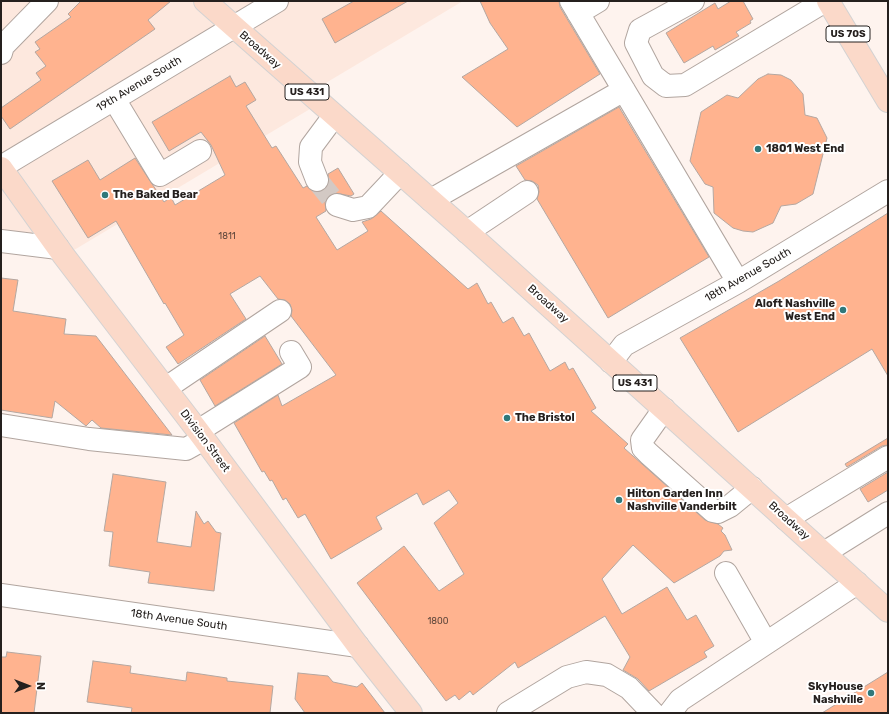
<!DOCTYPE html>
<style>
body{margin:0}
#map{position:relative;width:889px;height:714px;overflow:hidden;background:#fef3ee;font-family:Rubik,sans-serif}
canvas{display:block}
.frame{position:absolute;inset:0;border:2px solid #25201e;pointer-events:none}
.north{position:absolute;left:8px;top:666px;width:40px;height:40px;-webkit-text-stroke:3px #fff;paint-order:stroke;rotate:90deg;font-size:11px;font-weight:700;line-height:16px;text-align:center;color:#25201e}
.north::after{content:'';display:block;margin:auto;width:14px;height:18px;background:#25201e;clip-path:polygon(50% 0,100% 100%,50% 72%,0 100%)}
</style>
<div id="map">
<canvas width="889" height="714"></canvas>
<div class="frame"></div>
<div class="north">N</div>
</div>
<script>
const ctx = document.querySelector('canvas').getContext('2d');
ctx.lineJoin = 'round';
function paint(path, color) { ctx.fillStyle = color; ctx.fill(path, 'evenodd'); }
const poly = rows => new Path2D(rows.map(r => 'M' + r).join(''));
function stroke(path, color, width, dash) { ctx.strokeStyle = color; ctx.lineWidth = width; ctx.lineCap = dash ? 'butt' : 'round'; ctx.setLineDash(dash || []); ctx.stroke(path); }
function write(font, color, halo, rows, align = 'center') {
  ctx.font = font + ' Rubik,sans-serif'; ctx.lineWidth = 4; ctx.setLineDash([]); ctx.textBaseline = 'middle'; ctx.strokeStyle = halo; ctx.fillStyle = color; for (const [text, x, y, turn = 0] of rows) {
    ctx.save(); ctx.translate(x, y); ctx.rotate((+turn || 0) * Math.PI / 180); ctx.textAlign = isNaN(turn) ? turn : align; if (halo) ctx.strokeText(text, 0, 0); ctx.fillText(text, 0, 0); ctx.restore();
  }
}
paint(poly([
 [1,1,463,1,309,93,320,103,64,256,1,240]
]), '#fde8de');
const building = poly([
 [81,1,171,1,148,20,155,29,10,129,1,116,1,108,41,80,36,73,46,66,35,52,40,49,35,42,71,17,68,14,81,1],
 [354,1,408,1,335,43,322,19,354,1],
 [480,1,559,1,560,7,600,74,517,127,462,77,508,49,490,23,480,1],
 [731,1,743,1,753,19,750,21,751,23,736,32,739,36,715,50,713,46,684,63,666,33,715,3,718,9,731,1],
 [768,74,781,75,791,80,803,94,805,115,817,118,827,138,813,194,796,204,781,206,773,223,764,227,753,232,743,231,733,228,714,213,713,187,705,184,690,161,701,112,727,95,738,98,758,79,768,74],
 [230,76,236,87,245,82,256,100,246,106,272,148,276,146,303,188,307,186,315,192,322,191,326,188,329,182,328,174,338,168,354,194,351,196,335,193,329,196,325,202,326,211,316,217,337,250,368,231,362,222,371,219,381,211,468,289,477,283,488,304,491,302,503,323,513,317,524,336,529,333,550,371,565,362,569,370,573,368,596,408,591,411,628,444,624,448,705,520,718,524,723,528,721,531,725,535,732,550,724,551,720,556,674,583,633,545,602,579,622,614,667,587,687,620,696,615,714,646,704,652,707,657,649,691,638,679,623,670,630,657,605,616,518,668,515,662,473,695,470,691,459,700,455,695,446,701,357,583,404,546,439,591,464,574,434,523,458,503,449,490,423,505,417,493,376,517,382,529,331,559,305,514,298,518,286,498,283,500,272,480,270,481,264,471,262,472,234,423,278,395,282,406,336,375,291,316,292,310,290,304,285,300,278,299,260,276,230,294,246,319,178,364,166,347,184,335,165,303,164,304,116,221,88,238,52,181,88,160,100,180,135,158,164,202,171,197,175,205,225,175,211,145,201,132,169,151,152,122,230,76],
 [619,107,709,257,608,318,537,199,539,192,538,185,532,181,525,180,516,166,619,107],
 [888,213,888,376,872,349,738,432,680,338,779,281,888,213],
 [1,278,18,280,13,311,66,319,64,334,96,336,172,435,101,428,92,420,86,426,55,401,52,418,1,410,1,278],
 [265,336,282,364,215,406,200,380,265,336],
 [888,438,888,445,882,446,847,467,845,464,888,438],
 [888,472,888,490,868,502,860,489,888,472],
 [113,474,166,482,157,542,191,547,196,511,204,524,208,521,216,532,221,533,214,591,148,583,150,572,109,566,113,532,104,531,113,474],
 [7,652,41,656,34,713,1,713,1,657,6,657,7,652],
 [93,661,131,666,130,673,186,681,187,672,227,678,227,681,273,686,270,713,131,713,132,708,87,702,93,661],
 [888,672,888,713,822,713,888,672],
 [298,673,328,676,333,682,357,687,362,683,385,713,305,713,295,699,298,673]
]);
paint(building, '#ffb38f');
stroke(building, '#b4a7a1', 1);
stroke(poly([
 [317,180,337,205]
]), '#d3c9c4', 22, [22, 11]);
const minor = poly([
 [571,1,738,282],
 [693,1,640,30,636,43,653,76,666,86,685,85,825,1],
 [578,13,598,1],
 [1,53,3,46,47,1],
 [114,99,160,175,200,151],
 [1,167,277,1],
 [317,180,310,162,311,147,334,116],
 [431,200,624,90],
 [337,205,353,210,368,207,400,173],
 [467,232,527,192],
 [1,241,58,248],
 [611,362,624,345,738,282,888,191],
 [166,388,280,311],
 [664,409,642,440,643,448,649,454,713,511,718,512,730,506,752,488],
 [1,425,89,439,186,449,204,439],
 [198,431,300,367,291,352],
 [786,519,888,457],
 [824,553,888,513],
 [726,573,766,643],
 [1,595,358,646],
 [508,713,567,677,586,672,607,675,629,688,653,713],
 [670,713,680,700,857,583]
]);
const major = poly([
 [205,1,467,232,888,611],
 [828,1,888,101],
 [1,168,64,256,198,431,358,646,411,713]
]);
stroke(minor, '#b1a59f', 24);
stroke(major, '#d3d2d2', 24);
stroke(minor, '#fff', 22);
stroke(major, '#fbd9c9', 22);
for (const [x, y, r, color] of [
 [758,149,4,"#2f787a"],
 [105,195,4,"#2f787a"],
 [843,310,4,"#2f787a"],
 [507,418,4,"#2f787a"],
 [619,500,4,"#2f787a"],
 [871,693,4,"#2f787a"]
]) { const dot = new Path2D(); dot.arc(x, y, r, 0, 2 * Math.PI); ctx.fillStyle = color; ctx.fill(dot); stroke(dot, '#fff', 1.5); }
write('9px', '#5c453a', null, [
 ["1811",227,236],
 ["1800",438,621]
]);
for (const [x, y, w] of [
 [848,34,44],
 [307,92,44],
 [635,383,44]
]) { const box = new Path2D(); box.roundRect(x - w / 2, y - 8, w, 16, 3); ctx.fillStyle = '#fff'; ctx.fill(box); stroke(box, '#25201e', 1); }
write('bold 10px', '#25201e', null, [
 ["US 70S",848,34],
 ["US 431",307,92],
 ["US 431",635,383]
]);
write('11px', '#25201e', '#fff', [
 ["Broadway",260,50,41],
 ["19th Avenue South",139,84,-31],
 ["18th Avenue South",748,275,-30],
 ["Broadway",548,304,42],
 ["Division Street",205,441,53],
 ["Broadway",789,521,42],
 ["18th Avenue South",179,620,8]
]);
write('bold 11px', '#25201e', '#fff', [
 ["1801 West End",766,149],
 ["The Baked Bear",113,195],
 ["Aloft Nashville",835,304,"right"],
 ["West End",835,317,"right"],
 ["The Bristol",515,418],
 ["Hilton Garden Inn",627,494],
 ["Nashville Vanderbilt",627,507],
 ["SkyHouse",863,687,"right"],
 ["Nashville",863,700,"right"]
], 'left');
</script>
